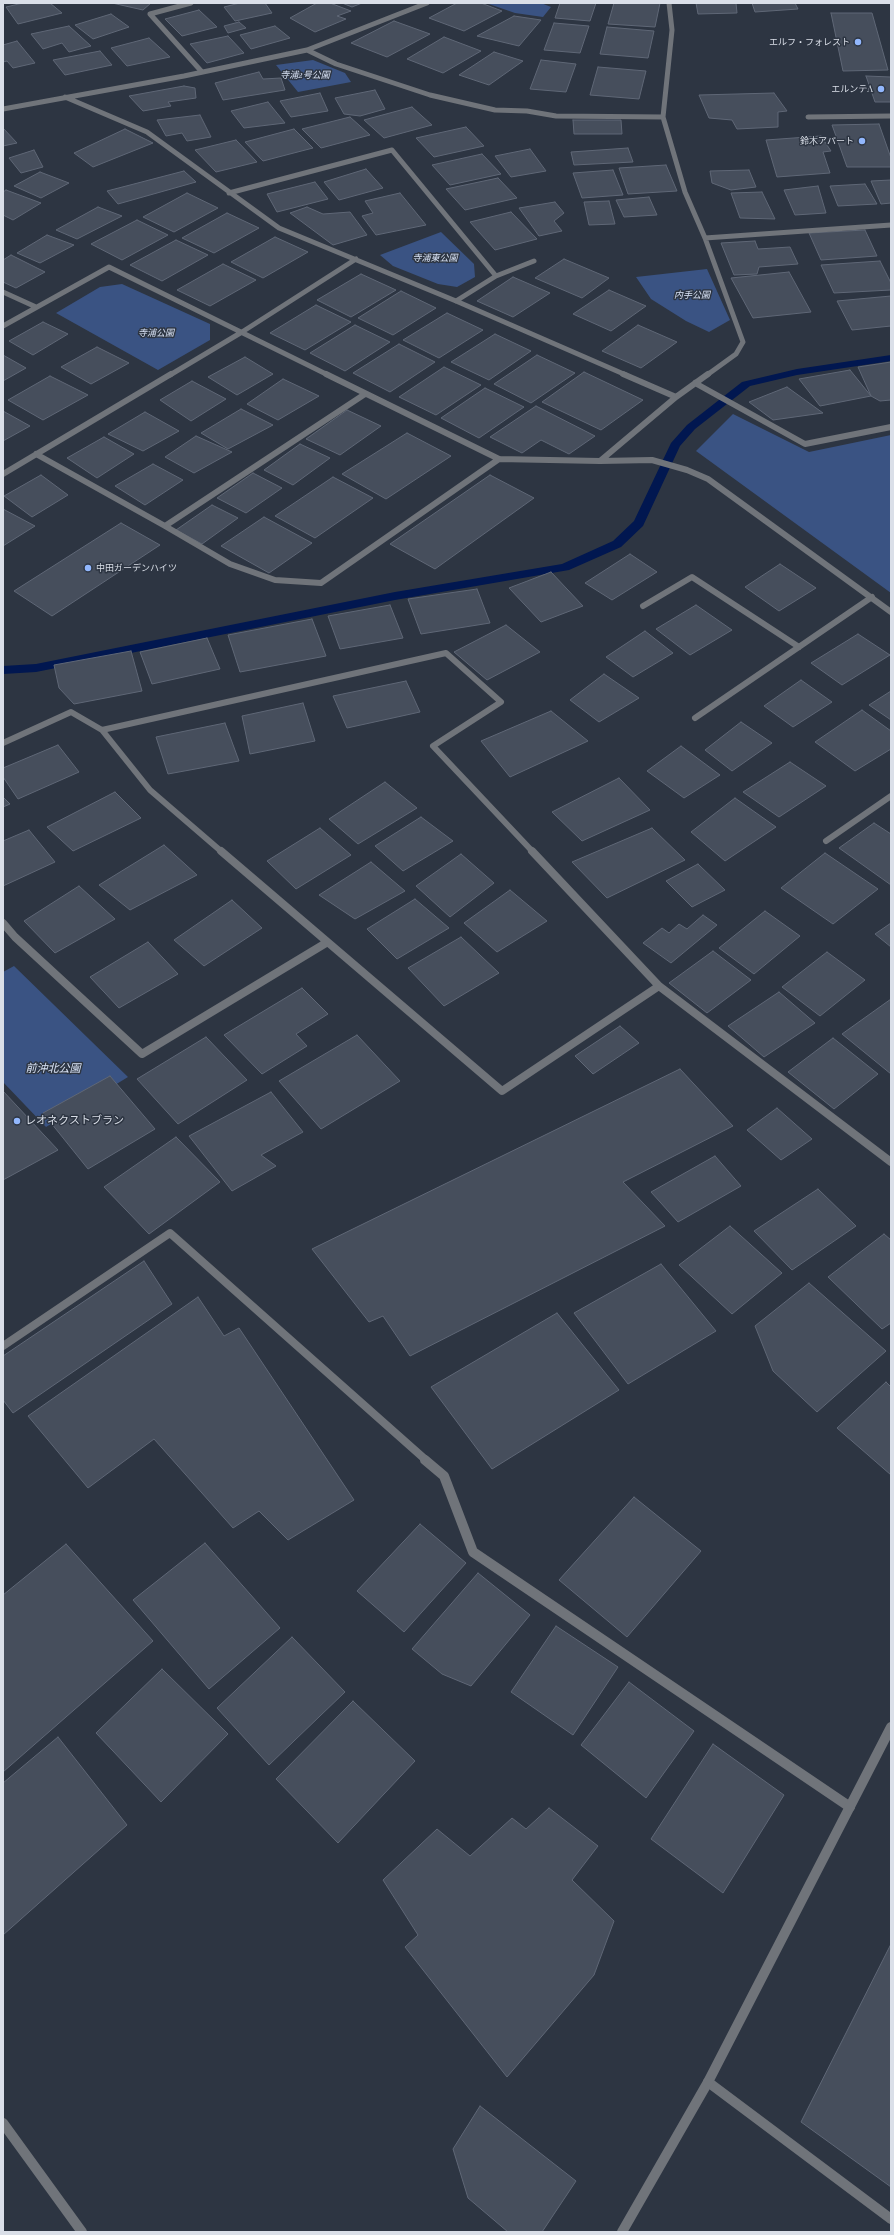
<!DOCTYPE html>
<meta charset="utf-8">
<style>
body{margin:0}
#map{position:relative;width:894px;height:2235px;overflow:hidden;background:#2d3542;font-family:"Playfair Display",serif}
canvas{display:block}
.frame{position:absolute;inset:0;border:4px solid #dadfe8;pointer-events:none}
</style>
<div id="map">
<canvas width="894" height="2235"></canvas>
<div class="frame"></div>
</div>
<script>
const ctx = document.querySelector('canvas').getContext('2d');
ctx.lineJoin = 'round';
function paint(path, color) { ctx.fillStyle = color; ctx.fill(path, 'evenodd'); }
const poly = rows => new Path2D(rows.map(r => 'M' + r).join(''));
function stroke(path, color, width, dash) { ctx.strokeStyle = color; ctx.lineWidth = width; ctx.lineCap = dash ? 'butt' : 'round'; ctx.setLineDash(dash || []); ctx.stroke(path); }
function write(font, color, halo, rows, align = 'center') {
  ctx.font = font + ' "Playfair Display","Noto Sans JP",serif'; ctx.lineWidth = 3; ctx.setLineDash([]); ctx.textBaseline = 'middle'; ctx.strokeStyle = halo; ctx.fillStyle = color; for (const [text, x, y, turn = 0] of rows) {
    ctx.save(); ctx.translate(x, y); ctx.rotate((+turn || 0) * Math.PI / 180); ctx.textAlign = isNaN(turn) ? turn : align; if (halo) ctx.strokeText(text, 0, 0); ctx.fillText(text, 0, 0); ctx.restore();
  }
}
paint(poly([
 [486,3,541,3,551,7,543,17,515,13],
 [313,60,345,73,351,82,298,92,276,65],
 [441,232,474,264,475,277,457,287,438,284,393,266,380,255],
 [707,269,730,320,709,332,686,321,651,299,636,277],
 [122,284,210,324,210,340,158,370,56,313,100,287],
 [733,414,809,452,891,435,891,593,696,451],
 [14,966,128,1077,46,1127,3,1082,3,972]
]), '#3a5383');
paint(poly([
 [891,355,891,361,797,375,750,386,695,429,680,446,643,526,621,547,569,570,395,600,36,672,3,674,3,666,36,664,395,592,562,564,613,541,634,521,671,443,687,425,742,382,797,369,891,355]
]), '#011750');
const building = poly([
 [23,3,50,3,62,13,18,24,6,7,23,3],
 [112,3,151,3,143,10,112,3],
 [240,3,265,3,272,13,235,21,224,7,240,3],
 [317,3,330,3,351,11,337,16,346,19,315,32,290,18,317,3],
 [342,3,362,3,352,7,342,3],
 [457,3,481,3,502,11,464,31,429,18,457,3],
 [560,3,596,3,590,21,555,18,560,3],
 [614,3,660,3,655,27,608,24,614,3],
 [696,3,736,3,737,13,698,14,696,3],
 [752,3,795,3,798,9,755,12,752,3],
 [199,10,217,27,182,36,165,19,199,10],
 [831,13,872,13,888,70,843,71,831,13],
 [111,14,129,27,93,39,75,25,111,14],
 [514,16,541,20,519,46,477,36,514,16],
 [394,21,430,34,387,57,351,43,394,21],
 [239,22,246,28,228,33,224,26,239,22],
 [554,23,589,26,580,53,544,50,554,23],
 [69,26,91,46,69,52,62,43,43,49,31,34,69,26],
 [275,26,290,38,251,49,240,35,275,26],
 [607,27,654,31,648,58,600,54,607,27],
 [228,36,244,53,207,63,190,44,228,36],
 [444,37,481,51,443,73,407,59,444,37],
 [149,38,170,57,127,66,111,48,149,38],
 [17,41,35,63,13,68,7,61,3,62,3,45,17,41],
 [100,51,112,65,65,75,53,60,100,51],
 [494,52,523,61,489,85,459,75,494,52],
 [541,60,576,64,566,92,530,89,541,60],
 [598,67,646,71,639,99,590,95,598,67],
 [259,72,263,79,281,78,285,90,223,100,215,83,259,72],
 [866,76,891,77,891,102,875,102,866,76],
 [184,86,195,88,196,98,168,102,171,106,143,111,129,96,184,86],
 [375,90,385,109,360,116,344,114,335,98,375,90],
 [320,93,328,111,291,117,280,101,320,93],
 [774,93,787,111,778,112,778,127,737,129,732,120,709,118,699,95,774,93],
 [268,102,285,123,244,128,231,111,268,102],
 [412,107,432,125,384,138,364,120,412,107],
 [200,115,211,137,187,141,182,133,166,136,157,120,200,115],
 [350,117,370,135,321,148,302,129,350,117],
 [573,120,621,120,622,134,574,134,573,120],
 [879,124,891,158,891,167,847,167,832,125,879,124],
 [466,127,484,146,434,157,416,138,466,127],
 [3,128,17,143,3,146,3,128],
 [125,129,153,143,93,167,74,153,125,129],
 [294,129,313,148,263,161,245,142,294,129],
 [821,136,831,151,823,152,830,173,777,177,766,140,821,136],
 [236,140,257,162,216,172,195,150,236,140],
 [628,148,633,162,574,165,571,152,628,148],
 [530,149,546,171,511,177,495,156,530,149],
 [34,150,43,167,21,173,9,158,34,150],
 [482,154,501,174,450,185,432,165,482,154],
 [666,165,677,191,628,194,619,168,666,165],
 [366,169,383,188,339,200,324,182,366,169],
 [613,170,623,195,582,198,573,173,613,170],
 [749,170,756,187,731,190,712,183,710,171,749,170],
 [184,171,196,182,118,204,107,191,184,171],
 [40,172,69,183,41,198,14,186,40,172],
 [498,178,517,198,465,210,446,189,498,178],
 [891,180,891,203,881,204,871,181,891,180],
 [315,182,328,199,277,212,267,194,315,182],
 [865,184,877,204,838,206,830,186,865,184],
 [818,186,826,213,795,215,784,190,818,186],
 [6,190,41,203,13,220,3,215,3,192,6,190],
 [762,192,775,219,740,218,731,193,762,192],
 [187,193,218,208,174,232,143,217,187,193],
 [400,193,426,225,376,235,362,216,373,213,365,201,400,193],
 [649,197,657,215,624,217,616,200,649,197],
 [609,201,615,224,589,225,584,202,609,201],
 [555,202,564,213,554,221,562,231,539,236,519,208,555,202],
 [98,207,122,216,77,239,56,230,98,207],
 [307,207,323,214,350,212,367,235,333,245,290,213,307,207],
 [511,212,537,239,495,250,470,222,511,212],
 [227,213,259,228,214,253,182,238,227,213],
 [137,220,168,235,122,260,91,244,137,220],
 [865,230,877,256,821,260,809,233,865,230],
 [47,235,74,245,40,263,17,253,47,235],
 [275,237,308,252,263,278,231,262,275,237],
 [176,240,208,255,162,281,130,265,176,240],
 [755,241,758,249,790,247,798,264,759,267,757,274,734,275,721,243,755,241],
 [11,255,45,272,16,288,3,282,3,260,11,255],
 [564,259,609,278,582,298,535,278,564,259],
 [880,261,891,283,891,290,834,293,821,265,880,261],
 [223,264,256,280,210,306,177,290,223,264],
 [789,272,811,312,753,318,731,278,789,272],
 [361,274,396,290,351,317,317,300,361,274],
 [513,277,550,293,513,317,477,301,513,277],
 [609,290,646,306,611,331,573,314,609,290],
 [401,291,436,308,393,335,358,318,401,291],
 [891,296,891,326,852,330,837,301,891,296],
 [316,305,351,322,305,350,270,333,316,305],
 [447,313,483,330,439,358,403,340,447,313],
 [43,322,68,334,33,355,9,341,43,322],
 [355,325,390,342,345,371,310,353,355,325],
 [638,325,677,342,641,368,602,351,638,325],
 [495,334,531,351,489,380,451,362,495,334],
 [399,344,435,362,390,392,353,373,399,344],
 [97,347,129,363,91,384,61,367,97,347],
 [3,355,26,368,3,381,3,355],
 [537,355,575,373,531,403,494,384,537,355],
 [245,357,273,374,237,395,208,377,245,357],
 [891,362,891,400,880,401,871,396,858,367,891,362],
 [444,367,481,385,436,415,399,397,444,367],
 [850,370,871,396,820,406,799,379,850,370],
 [584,372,643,400,601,430,542,402,584,372],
 [50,376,88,395,43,420,8,400,50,376],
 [283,379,319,396,278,420,247,404,283,379],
 [192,381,226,399,191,421,160,400,192,381],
 [787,387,823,413,773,420,749,402,787,387],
 [485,388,524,407,479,438,441,418,485,388],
 [536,406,595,436,569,454,541,440,522,453,490,437,536,406],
 [241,409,273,425,228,449,201,433,241,409],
 [347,410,381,426,340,455,306,439,347,410],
 [3,411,30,426,3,441,3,411],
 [145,412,179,431,143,451,108,434,145,412],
 [407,433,451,456,386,499,342,474,407,433],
 [196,436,232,452,194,473,165,457,196,436],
 [104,437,134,454,97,478,67,458,104,437],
 [300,444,330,458,293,485,264,470,300,444],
 [153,464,183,480,145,505,115,486,153,464],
 [253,473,282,488,246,513,217,498,253,473],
 [41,475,68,495,32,517,4,496,41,475],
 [490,475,534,498,435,569,390,544,490,475],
 [333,477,373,498,315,538,275,516,333,477],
 [212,505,238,518,202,544,176,530,212,505],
 [3,509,35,526,3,546,3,509],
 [264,517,312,543,269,573,221,546,264,517],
 [121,523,160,545,52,616,14,591,121,523],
 [630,554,657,572,612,600,585,583,630,554],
 [780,564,816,588,779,611,745,587,780,564],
 [551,572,583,606,541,622,509,588,551,572],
 [477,589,490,623,421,634,408,599,477,589],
 [390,605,403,638,340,649,328,616,390,605],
 [696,605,732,630,690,655,656,629,696,605],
 [312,619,326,656,240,672,228,635,312,619],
 [506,625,540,652,487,680,454,652,506,625],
 [645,631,673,653,633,677,606,657,645,631],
 [858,634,890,655,842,685,811,663,858,634],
 [207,638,220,669,152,684,140,652,207,638],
 [131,651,142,691,74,704,59,688,54,665,131,651],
 [604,674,639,698,599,722,570,700,604,674],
 [801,680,832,702,793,727,764,706,801,680],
 [406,681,420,712,347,728,333,696,406,681],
 [891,691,891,720,869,705,891,691],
 [303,703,315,741,250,754,242,716,303,703],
 [862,710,891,731,891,749,855,771,815,742,862,710],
 [551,711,588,741,510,777,481,741,551,711],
 [741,722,772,743,732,771,705,750,741,722],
 [225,723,239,761,168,774,156,737,225,723],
 [58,745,79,772,18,799,3,777,3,768,58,745],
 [681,746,720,775,684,798,647,771,681,746],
 [790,762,826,786,779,817,743,792,790,762],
 [619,778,650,810,582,841,552,812,619,778],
 [385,782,417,808,358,844,329,819,385,782],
 [115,792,141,818,73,851,47,827,115,792],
 [3,797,10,804,3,807,3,797],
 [735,798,776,827,725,861,691,832,735,798],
 [421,817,453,841,403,871,375,846,421,817],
 [874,823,891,834,891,885,839,848,874,823],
 [320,828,351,855,296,889,267,861,320,828],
 [652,828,685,860,607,898,572,862,652,828],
 [29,830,55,862,3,886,3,841,29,830],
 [164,845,197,875,130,910,99,885,164,845],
 [825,853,878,889,833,924,781,888,825,853],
 [461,854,494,883,450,917,416,886,461,854],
 [371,862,405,891,355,919,319,895,371,862],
 [698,864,725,890,692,907,666,881,698,864],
 [79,886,115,919,55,953,24,921,79,886],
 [510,890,547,921,497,952,464,923,510,890],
 [415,899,449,928,397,959,367,929,415,899],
 [232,900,262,928,204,966,174,940,232,900],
 [765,911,800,936,754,974,719,948,765,911],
 [703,915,717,925,671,963,643,943,662,928,669,933,679,924,687,929,703,915],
 [891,923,891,947,875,934,891,923],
 [461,937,499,973,444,1006,408,968,461,937],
 [148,942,178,974,119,1008,90,977,148,942],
 [713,951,751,980,707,1013,669,983,713,951],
 [827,952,865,980,820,1016,782,987,827,952],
 [302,988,328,1014,296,1034,307,1046,262,1074,224,1035,302,988],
 [779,992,815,1023,764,1057,728,1026,779,992],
 [891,999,891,1074,842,1034,891,999],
 [620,1026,639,1043,593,1074,575,1056,620,1026],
 [357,1035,400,1081,321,1129,279,1081,357,1035],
 [206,1037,247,1080,178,1124,137,1079,206,1037],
 [833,1038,878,1074,834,1109,788,1072,833,1038],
 [680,1069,733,1126,623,1182,665,1226,410,1356,383,1316,369,1322,312,1249,680,1069],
 [110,1076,155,1129,88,1169,43,1113,110,1076],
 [3,1091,58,1150,3,1180,3,1091],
 [271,1092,303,1132,261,1155,276,1166,232,1191,189,1136,271,1092],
 [777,1108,812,1139,781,1160,747,1130,777,1108],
 [176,1137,220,1182,149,1234,104,1187,176,1137],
 [715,1156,741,1186,678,1222,651,1192,715,1156],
 [818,1189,856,1226,792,1270,754,1231,818,1189],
 [730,1226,782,1273,732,1314,679,1265,730,1226],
 [884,1234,891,1240,891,1323,882,1329,828,1277,884,1234],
 [144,1261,172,1304,13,1413,3,1400,3,1356,144,1261],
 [661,1264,716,1331,628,1384,574,1313,661,1264],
 [809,1283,886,1351,817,1412,773,1371,755,1326,809,1283],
 [198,1297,224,1336,239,1328,354,1500,288,1540,259,1511,233,1528,154,1439,88,1488,28,1416,198,1297],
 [557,1313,619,1390,492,1469,431,1387,557,1313],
 [886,1382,891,1387,891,1475,837,1428,886,1382],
 [634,1497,701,1551,627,1637,559,1580,634,1497],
 [420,1524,466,1563,404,1632,357,1591,420,1524],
 [205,1543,280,1628,209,1689,133,1600,205,1543],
 [66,1544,153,1641,3,1772,3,1595,66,1544],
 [478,1573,530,1615,471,1686,442,1674,412,1649,478,1573],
 [556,1626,618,1667,573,1735,511,1692,556,1626],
 [292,1637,345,1692,269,1765,217,1708,292,1637],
 [162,1669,228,1734,161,1802,96,1733,162,1669],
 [629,1682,694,1731,646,1798,581,1745,629,1682],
 [353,1701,415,1761,338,1843,276,1779,353,1701],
 [58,1737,127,1825,3,1935,3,1783,58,1737],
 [713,1744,784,1795,723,1893,651,1839,713,1744],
 [549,1808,598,1846,572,1880,614,1921,594,1975,507,2077,405,1947,418,1935,383,1880,437,1829,470,1856,512,1818,526,1829,549,1808],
 [891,1944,891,2187,801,2122,891,1944],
 [480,2106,576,2181,542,2232,508,2232,468,2198,453,2149,480,2106]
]);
paint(building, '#464e5c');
stroke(building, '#5f6776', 1);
stroke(poly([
 [191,3,150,14,202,72],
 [307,50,336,64,430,95,495,110,527,111,556,116,663,117,685,192,705,238,743,342,736,354,707,375],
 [65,97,147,132,279,228,456,301,626,375],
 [3,109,184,76,307,50,427,3],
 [663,117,672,30,669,3],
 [808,117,891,116],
 [229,193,392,150,496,276,456,301],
 [705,238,891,225],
 [496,276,534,261],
 [3,292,36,307],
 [3,326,109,267,328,375],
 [170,375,242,332,356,259]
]), '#70747a', 5);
stroke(poly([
 [326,374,499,459,600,461],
 [623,374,676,397,600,461,652,460,687,470,708,479,891,612],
 [695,383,805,444,891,427],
 [676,397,708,374],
 [36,454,165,526,365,394],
 [3,474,171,374],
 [165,526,230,564,275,580,321,583,499,459],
 [643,606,692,577,799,647],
 [695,718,872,597],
 [102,730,150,790,222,852],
 [3,743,71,712,102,730,446,653,501,702,433,746,533,852],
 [826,841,891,796]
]), '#70747a', 6);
stroke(poly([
 [221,851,502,1091,659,986],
 [532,851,659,986,891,1162],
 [3,923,15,937,142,1054,326,943],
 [3,1346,170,1233,427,1461]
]), '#70747a', 8);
stroke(poly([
 [425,1460,444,1476,473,1552,850,1807],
 [708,2082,891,2219],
 [3,2123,82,2232]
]), '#70747a', 10);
stroke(poly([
 [622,2232,708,2082,891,1727]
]), '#70747a', 10);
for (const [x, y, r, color] of [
 [858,42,4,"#92b7fd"],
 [881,89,4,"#92b7fd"],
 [862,141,4,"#92b7fd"],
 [88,568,4,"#92b7fd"],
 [17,1121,4,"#92b7fd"]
]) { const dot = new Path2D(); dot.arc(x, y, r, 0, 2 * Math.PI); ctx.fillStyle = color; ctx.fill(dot); stroke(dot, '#2d3542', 1.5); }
write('9px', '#dadfe8', '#2d3542', [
 ["エルフ・フォレスト",850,42],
 ["エルンテA",873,89],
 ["鈴木アパート",854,141],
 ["中田ガーデンハイツ",96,568,"left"]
], 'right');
write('italic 9px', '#d9e3f6', '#2d3542', [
 ["寺浦2号公園",305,75],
 ["寺浦東公園",435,258],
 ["内手公園",692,295],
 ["寺浦公園",156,333]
]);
write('italic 11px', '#d9e3f6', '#2d3542', [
 ["前沖北公園",53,1069]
]);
write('11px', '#dadfe8', '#2d3542', [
 ["レオネクストブラン",25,1121]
], 'left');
</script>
